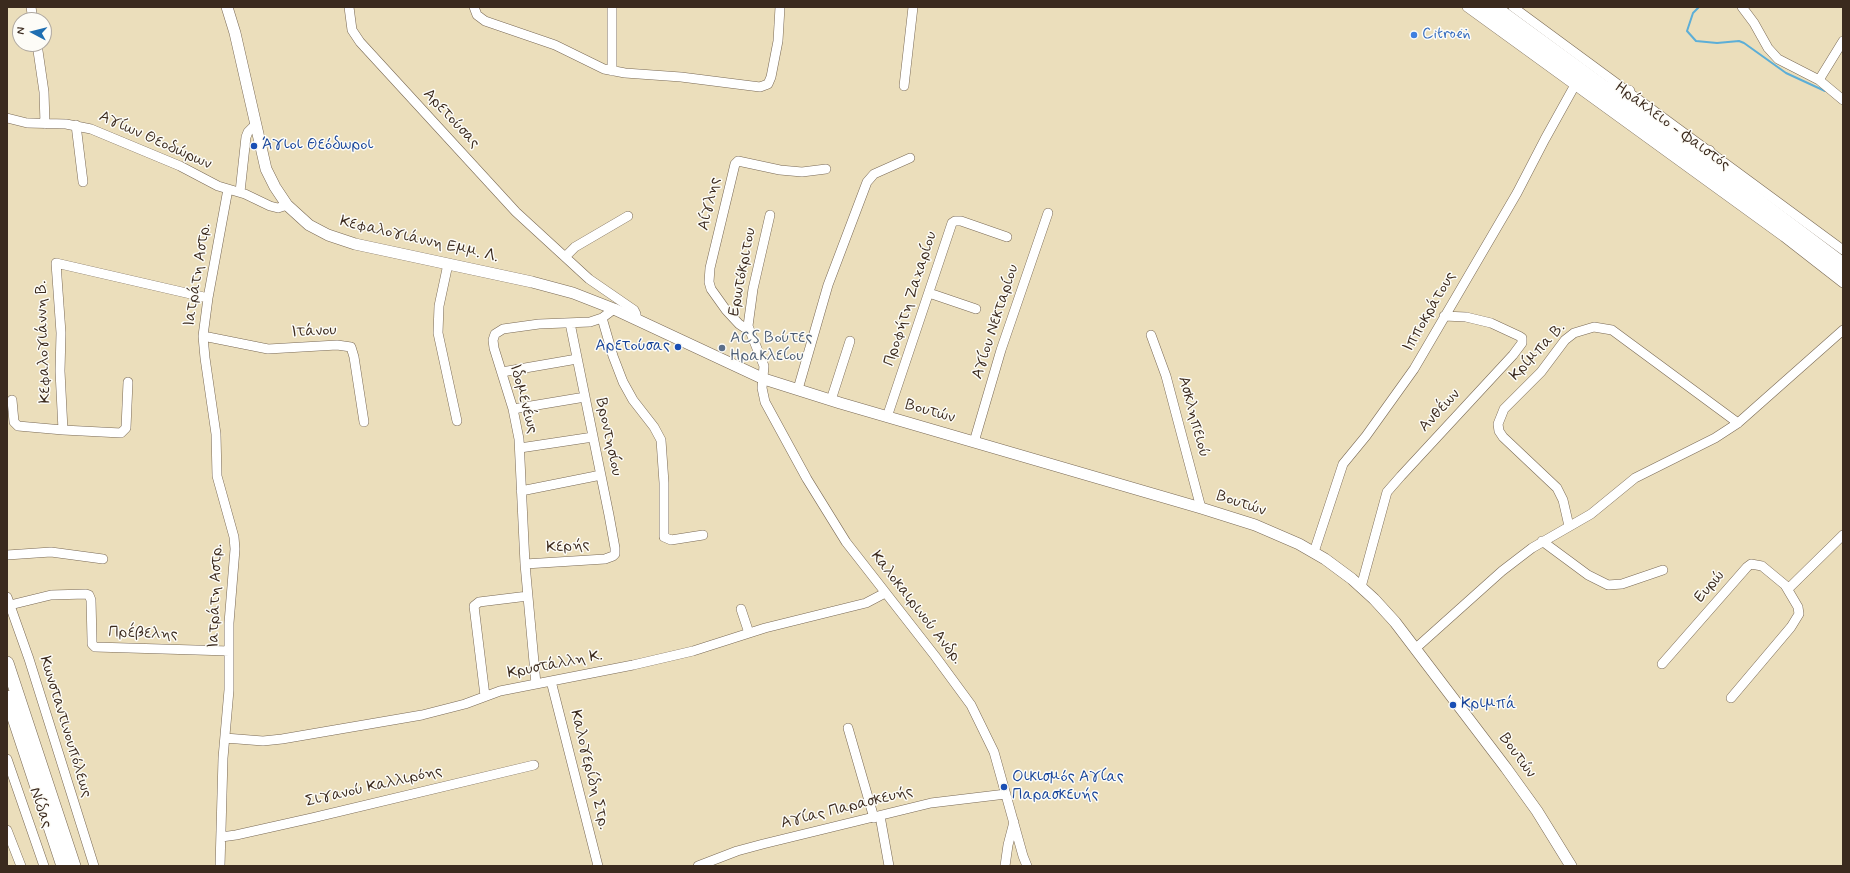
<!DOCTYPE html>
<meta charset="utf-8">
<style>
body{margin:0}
#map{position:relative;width:1850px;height:873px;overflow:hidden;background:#ebdebb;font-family:Mynerve,sans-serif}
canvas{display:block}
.frame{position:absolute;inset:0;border:8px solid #3b2a1e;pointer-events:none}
.north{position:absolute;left:12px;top:12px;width:40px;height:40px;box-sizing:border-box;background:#fdfcf7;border:1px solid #afa8a0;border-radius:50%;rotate:277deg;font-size:11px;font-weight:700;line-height:16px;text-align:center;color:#3b2a1e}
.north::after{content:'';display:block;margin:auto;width:14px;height:18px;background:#1f6fb2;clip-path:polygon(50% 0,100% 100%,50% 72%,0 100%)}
</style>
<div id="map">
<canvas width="1850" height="873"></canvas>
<div class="frame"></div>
<div class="north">N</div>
</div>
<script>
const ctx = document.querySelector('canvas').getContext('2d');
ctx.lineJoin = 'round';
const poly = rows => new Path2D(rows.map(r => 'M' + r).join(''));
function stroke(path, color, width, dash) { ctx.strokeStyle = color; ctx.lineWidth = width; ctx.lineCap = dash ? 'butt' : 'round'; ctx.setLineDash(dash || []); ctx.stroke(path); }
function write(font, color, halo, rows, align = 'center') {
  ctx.font = font + ' Mynerve,sans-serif'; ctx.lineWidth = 3; ctx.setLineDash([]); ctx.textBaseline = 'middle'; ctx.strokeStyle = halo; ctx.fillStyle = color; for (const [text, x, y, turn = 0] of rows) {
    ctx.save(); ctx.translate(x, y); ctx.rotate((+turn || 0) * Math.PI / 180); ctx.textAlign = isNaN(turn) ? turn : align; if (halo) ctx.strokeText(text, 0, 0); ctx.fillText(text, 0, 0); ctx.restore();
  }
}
stroke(poly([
 [1699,7,1693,13,1687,31,1696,41,1717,43,1739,41,1744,43,1786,73,1825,91]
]), '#5caed7', 2);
const minor = poly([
 [31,7,33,20],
 [349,7,352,30,360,42,516,212,589,279,634,310,636,314,636,319],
 [474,7,477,15,485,21,555,45,604,69,625,73,681,77,760,87,768,84,771,77,778,41,780,7],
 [612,7,612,71],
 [1467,7,1784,237,1843,283],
 [1513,7,1843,250],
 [1742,7,1754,23,1768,48,1778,59,1819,80,1843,100],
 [37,44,44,92,45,124],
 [1819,80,1843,41],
 [904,86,913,7],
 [7,118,27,123,66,124,91,129,180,166,218,186,245,194,270,206,278,208,287,205],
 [76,125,83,182],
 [240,192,246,137,248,132,255,125],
 [770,215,753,289,748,326,764,366,762,388,765,402,807,479,846,542,935,656,971,705,994,752,1023,856,1027,866],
 [565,257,575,247,628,216],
 [448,264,439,306,438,333,457,421],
 [929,293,976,309],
 [602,318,613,356,623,382,633,400,654,427,661,440,664,483,664,537,671,540,703,535],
 [748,330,739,324,726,310,711,289,709,282,710,268,735,164,738,161,780,170,802,172,826,169],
 [1151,335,1166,376,1201,508],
 [203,336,268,349,337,345,351,347,354,357,364,422],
 [502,372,577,359],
 [798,389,828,285,867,182,874,174,910,158],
 [12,400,14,422,18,426,63,430,121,433,126,428,128,382],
 [831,400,850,341],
 [513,409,585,397],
 [887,417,952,223,955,221,961,221,1007,237],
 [63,430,60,371,61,333,56,263,208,298],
 [974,442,1001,350,1048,213],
 [520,448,593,437],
 [521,491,601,475],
 [1569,526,1563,500,1557,488,1503,437,1499,431,1498,424,1504,409,1541,372,1565,340,1574,333,1594,327,1612,330,1738,423],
 [1542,541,1588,575,1608,585,1622,584,1663,570],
 [1314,552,1343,464,1366,436,1414,369,1517,193,1545,139,1575,85],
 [7,555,51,552,103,559],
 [525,564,605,559,613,556,615,554,615,548,609,515,570,323],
 [1361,587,1387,492,1401,476,1513,355,1522,343,1522,338,1519,336,1491,323,1466,317,1444,316],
 [1788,589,1843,535],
 [7,597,29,659,94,866],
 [10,605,51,595,86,594,89,595,91,600,92,640,92,644,95,647,229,651],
 [741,609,749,633],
 [1416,648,1502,571,1532,548,1591,514,1635,478,1715,438,1738,423,1843,330],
 [1662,664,1747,567,1751,564,1762,566,1785,585,1798,607,1799,614,1791,627,1731,698],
 [551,681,598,866],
 [536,684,525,564,519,439,513,409,494,348,493,340,495,334,503,329,539,324,590,322,602,318,614,309],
 [485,696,474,606,479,602,528,596],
 [848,728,874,818],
 [225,738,263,741,282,739,422,715,465,704,500,691,633,665,693,651,765,628,866,603,885,593],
 [7,759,44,866],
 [880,816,889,866],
 [7,830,21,866],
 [221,837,236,835,312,818,534,765],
 [220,866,223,758,229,690,229,623,235,549,234,537,217,476,216,434,205,358,203,336,208,298,228,189],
 [698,866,737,851,763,844,931,803,1006,794],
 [1005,866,1008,845,1014,822]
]);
const major = poly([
 [227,7,235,33,266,169,275,187,287,205,309,225,328,235,355,244,532,282,573,293,614,309,764,379,840,403,1201,508,1255,525,1299,544,1325,559,1352,579,1374,599,1395,622,1506,768,1537,811,1571,866],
 [1481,7,1791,233,1843,275],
 [1496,7,1721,171,1843,263],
 [1610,87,1629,91],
 [1709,151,1718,168]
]);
const highway = poly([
 [7,663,74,866],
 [7,697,63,866]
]);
stroke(minor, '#796955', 10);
stroke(major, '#796955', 12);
stroke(highway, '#796955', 14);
stroke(minor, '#fff', 9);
stroke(major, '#fff', 11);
stroke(highway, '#fff', 13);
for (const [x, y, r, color] of [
 [1414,35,4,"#3f7fe0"],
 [254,146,4,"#1a4fb4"],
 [678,347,4,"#1a4fb4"],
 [722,348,4,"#5c6f8a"],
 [1453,705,4,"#1a4fb4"],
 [1004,787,4,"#1a4fb4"]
]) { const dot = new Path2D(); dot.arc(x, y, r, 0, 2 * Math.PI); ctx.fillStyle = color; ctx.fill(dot); stroke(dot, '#fdfcf7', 1.5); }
write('16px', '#366cbe', '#fdfcf7', [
 ["Citroën",1422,35]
], 'left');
write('16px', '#3b2a1e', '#fdfcf7', [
 ["Αρετούσας",451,119,47],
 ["Ηράκλειο - Φαιστός",1672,127,36],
 ["Αγίων Θεοδώρων",155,141,24],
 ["Αίγλης",710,204,-77],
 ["Κεφαλογιάννη Εμμ. Λ.",419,240,13],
 ["Ερωτόκριτου",743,272,-79],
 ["Ιατράτη Αστρ.",198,275,-81],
 ["Προφήτη Ζαχαρίου",911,299,-72],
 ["Ιπποκράτους",1430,312,-60],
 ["Αγίου Νεκταρίου",996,322,-72],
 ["Ιτάνου",314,332,-3],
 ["Κεφαλογιάννη Β.",44,342,-92],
 ["Κρίμπα Β.",1538,352,-47],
 ["Ιδομενέως",523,399,75],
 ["Ανθέων",1440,411,-47],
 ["Βουτών",930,412,16],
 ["Ασκληπειού",1193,417,75],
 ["Βροντησίου",608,437,78],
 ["Βουτών",1241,504,18],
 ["Κερής",568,547,-4],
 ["Ευρώ",1710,587,-49],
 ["Ιατράτη Αστρ.",216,596,-88],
 ["Καλοκαιρινού Ανδρ.",916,608,52],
 ["Πρέβελης",143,634,2],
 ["Κρυστάλλη Κ.",555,665,-11],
 ["Κωνσταντινουπόλεως",65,727,73],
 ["Βουτών",1517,756,54],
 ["Καλογερίδη Στρ.",589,770,76],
 ["Σιγανού Καλλιρόης",374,787,-13],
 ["Νίδας",40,808,71],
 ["Αγίας Παρασκευής",847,808,-14]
]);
write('16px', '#164399', '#fdfcf7', [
 ["Άγιοι Θεόδωροι",262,146],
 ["Αρετούσας",670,347,"right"],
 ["Κριμπά",1461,705],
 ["Οικισμός Αγίας",1012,778],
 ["Παρασκευής",1012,796]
], 'left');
write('16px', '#4e5e75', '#fdfcf7', [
 ["ACS Βούτες",730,339],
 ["Ηρακλείου",730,357]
], 'left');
</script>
